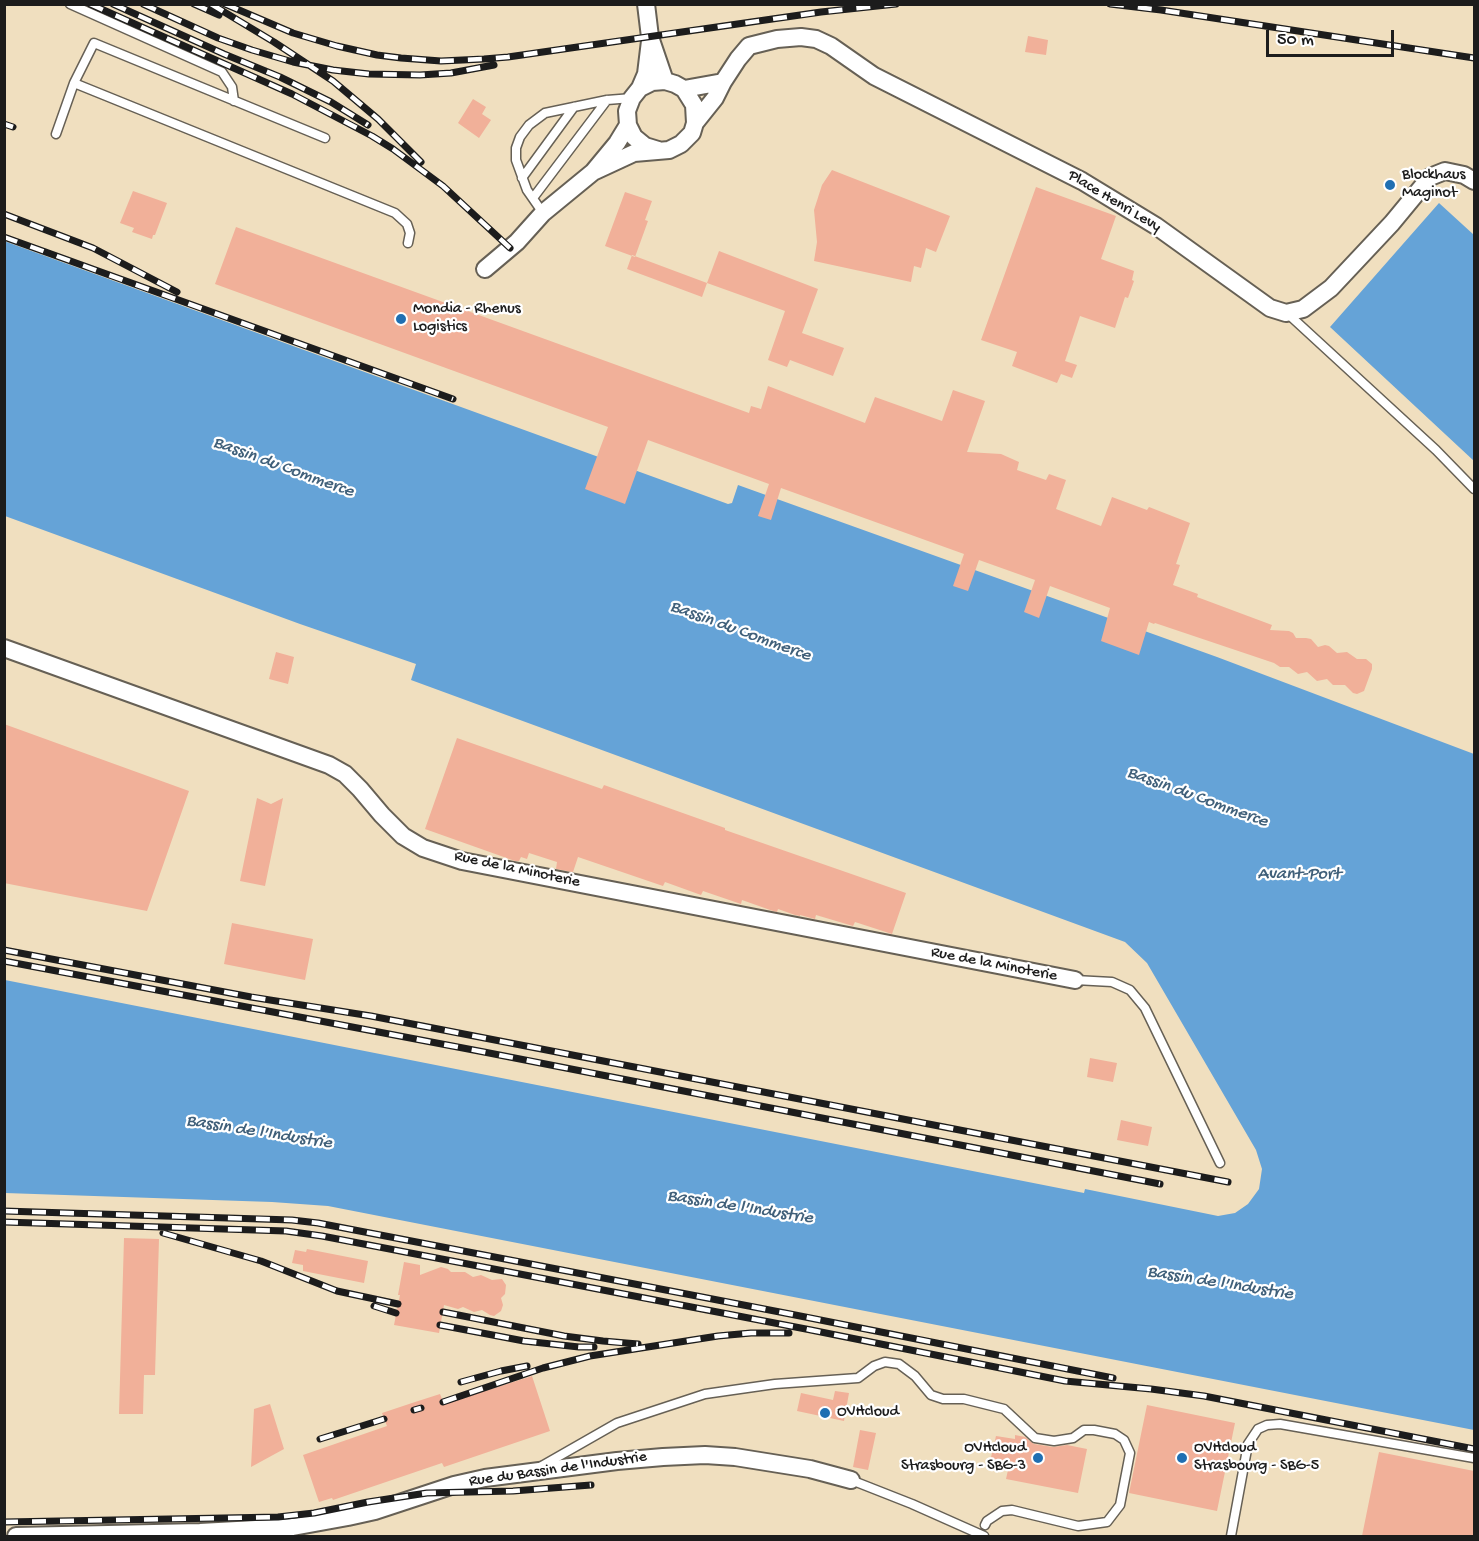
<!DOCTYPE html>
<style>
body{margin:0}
#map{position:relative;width:1479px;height:1541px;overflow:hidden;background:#f0dfbf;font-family:"Gochi Hand",sans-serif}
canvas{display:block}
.frame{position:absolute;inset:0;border:6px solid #1c1c1c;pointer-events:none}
.scale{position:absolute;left:1266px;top:30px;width:128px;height:27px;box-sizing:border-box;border:3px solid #1c1c1c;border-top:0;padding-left:8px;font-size:18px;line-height:21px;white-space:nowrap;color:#1c1c1c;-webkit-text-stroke:4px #fff;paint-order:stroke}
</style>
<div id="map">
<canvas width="1479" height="1541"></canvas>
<div class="frame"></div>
<div class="scale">50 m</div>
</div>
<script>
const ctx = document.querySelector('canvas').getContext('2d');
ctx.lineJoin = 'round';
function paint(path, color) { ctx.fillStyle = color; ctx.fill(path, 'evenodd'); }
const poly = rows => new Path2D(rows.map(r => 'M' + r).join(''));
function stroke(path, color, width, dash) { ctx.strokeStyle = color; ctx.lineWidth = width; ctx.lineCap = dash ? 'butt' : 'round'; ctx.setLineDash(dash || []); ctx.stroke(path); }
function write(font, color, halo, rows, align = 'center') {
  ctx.font = font + ' "Gochi Hand",sans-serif'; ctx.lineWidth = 4.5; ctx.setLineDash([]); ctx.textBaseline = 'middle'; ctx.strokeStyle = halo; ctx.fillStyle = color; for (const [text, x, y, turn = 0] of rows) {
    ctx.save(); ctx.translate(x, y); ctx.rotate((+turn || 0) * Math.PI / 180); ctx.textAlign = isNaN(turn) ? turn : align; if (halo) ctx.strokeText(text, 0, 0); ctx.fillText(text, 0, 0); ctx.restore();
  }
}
paint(poly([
 [1439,203,1474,235,1474,461,1330,327],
 [4,241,728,504,732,503,738,485,1217,657,1474,754,1474,1430,328,1206,272,1202,5,1193,5,980,1084,1193,1085,1189,1218,1216,1235,1213,1248,1204,1259,1189,1262,1169,1256,1150,1147,963,1125,942,411,680,416,664,300,624,5,516]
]), '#65a3d7');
paint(poly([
 [1028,36,1048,40,1046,55,1025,52],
 [473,99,486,107,482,114,491,120,479,138,458,123],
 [832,170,950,216,936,252,926,248,921,268,914,266,911,282,814,261,817,242,814,210,822,185],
 [1036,187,1116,216,1101,259,1134,271,1132,280,1134,281,1128,298,1125,297,1115,328,1080,316,1065,361,1077,365,1072,378,1061,374,1057,383,1012,366,1017,352,981,340],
 [133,191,167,203,155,235,153,235,152,239,132,232,134,228,120,223],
 [625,192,652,201,645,220,648,221,635,257,605,246],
 [236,227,749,413,751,406,761,409,768,386,865,423,875,397,942,421,953,390,985,401,967,452,1001,454,1019,462,1017,470,1046,480,1049,474,1066,480,1056,509,1101,526,1112,497,1147,510,1149,507,1190,523,1176,564,1180,565,1173,585,1198,594,1197,597,1272,625,1270,630,1289,631,1293,633,1296,638,1306,638,1311,639,1318,647,1325,645,1329,646,1337,653,1347,652,1357,659,1366,659,1372,664,1372,669,1364,691,1357,694,1353,693,1345,685,1333,685,1327,679,1317,681,1307,672,1298,674,1289,667,1280,667,1274,663,1155,623,1154,624,1149,622,1139,655,1101,641,1110,608,1050,586,1039,618,1024,612,1035,580,979,560,968,591,953,586,964,554,781,488,771,520,758,516,769,484,648,440,625,504,585,489,608,427,215,284],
 [719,251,818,289,802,333,844,348,833,376,790,360,787,367,768,360,785,311,707,283],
 [632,255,707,283,702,297,627,269],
 [276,652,294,657,288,684,269,679],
 [4,724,189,791,147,911,4,883],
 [457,738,602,789,604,785,725,828,725,830,906,893,892,934,855,922,853,926,816,915,815,919,800,915,800,916,795,915,778,909,777,912,773,911,742,900,741,904,703,891,701,895,665,882,663,886,578,857,573,872,556,869,557,862,529,853,527,859,521,857,519,861,515,861,425,829],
 [257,798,271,804,283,798,265,886,240,881],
 [232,923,313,939,305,980,224,964],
 [1090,1058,1117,1063,1113,1082,1087,1077],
 [1121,1120,1152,1127,1148,1146,1117,1140],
 [124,1238,159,1239,155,1375,144,1375,143,1414,119,1414],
 [307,1249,368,1261,364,1283,303,1271,303,1265,292,1263,295,1250,306,1252],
 [404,1262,420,1265,420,1275,441,1267,448,1269,451,1272,465,1272,473,1277,481,1275,492,1280,502,1279,506,1285,505,1294,501,1298,503,1305,501,1311,494,1316,490,1315,482,1310,474,1312,463,1307,458,1309,444,1305,439,1333,394,1325,400,1295,398,1295],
 [532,1376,550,1431,444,1467,442,1463,333,1500,332,1498,319,1502,303,1455,387,1426,382,1413,412,1403,440,1394,444,1404],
 [835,1391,849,1393,844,1421,797,1411,801,1393,833,1400],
 [270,1404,284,1449,251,1467,254,1409],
 [1147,1405,1235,1423,1217,1511,1129,1493],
 [860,1430,876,1433,868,1470,853,1467],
 [1015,1435,1025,1437,1034,1444,1053,1447,1067,1445,1087,1449,1078,1493,1006,1479,1008,1470,989,1466,996,1436,1015,1439],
 [1379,1452,1474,1471,1474,1536,1362,1536]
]), '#f1b099');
const service = poly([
 [70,4,222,72,232,87,234,101],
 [74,83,94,43,325,138],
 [56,134,74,83,395,213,407,224,410,233,408,243],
 [522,178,574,107],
 [533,198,607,100],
 [543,213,527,190,516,160,516,148,520,137,529,125,545,113,607,100,632,98],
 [1287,313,1436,450,1474,489],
 [1075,980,1112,982,1130,990,1145,1008,1220,1163],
 [540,1467,617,1423,705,1394,775,1384,858,1378,874,1366,885,1362,899,1364,915,1376,931,1395,943,1399,964,1399,1004,1409,1035,1438,1054,1441,1073,1438,1084,1430,1094,1430,1115,1434,1124,1440,1130,1453,1120,1505,1107,1522,1078,1526,1012,1510,1002,1511,987,1521,985,1525],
 [851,1480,912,1504,984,1536],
 [1231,1536,1248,1444,1258,1429,1267,1425,1280,1424,1474,1458]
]);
const minor = poly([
 [646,4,650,37,665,81],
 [723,82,738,59,749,46,777,39,801,37,816,39,831,46,874,76,1082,181,1156,226,1270,308,1286,313,1303,309,1331,288,1392,223,1430,177,1445,171,1464,175,1474,181],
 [640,88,646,74,650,41],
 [684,89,723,82,715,98,695,123],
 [593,172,634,153,669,150,681,144,692,133,695,123,694,105,684,89,675,84,665,81,652,82,640,88,632,98,627,111,628,125,634,137,645,146,658,150],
 [485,269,517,242,543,213,593,172,617,143,628,125],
 [4,648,329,765,345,774,360,789,382,815,403,836,423,848,462,861,1075,980],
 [16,1536,200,1532,293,1527,348,1517,375,1511,454,1485,485,1478,617,1461,663,1457,705,1455,735,1457,810,1469,851,1480]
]);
stroke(service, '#666055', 11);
stroke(minor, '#666055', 20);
stroke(service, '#fff', 8);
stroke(minor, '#fff', 16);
const rail = poly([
 [90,4,292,94,372,136,393,149,443,186,510,248],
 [113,4,224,54,280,77,331,102,368,125],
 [143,4,218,38,252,50,293,62,333,70,369,74,420,75,451,73,494,65],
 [194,4,219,15],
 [211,4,274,42,333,81,378,119,421,162],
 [225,4,293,33,337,46,377,55,401,58,441,61,484,59,508,57,821,12,896,4],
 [1110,4,1161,10,1474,58],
 [4,124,13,127],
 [4,214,93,248,177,292],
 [4,237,453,399],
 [4,950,251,997,371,1016,1228,1182],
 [4,961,484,1052,1160,1184],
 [4,1211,292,1220,318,1223,785,1313,1113,1378],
 [4,1222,286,1231,322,1236,811,1330,1065,1381,1151,1389,1204,1396,1474,1449],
 [163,1233,261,1261,337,1291,398,1304],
 [374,1306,396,1313],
 [443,1312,564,1336,603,1341,638,1344],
 [440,1325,524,1341,579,1347,594,1347],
 [461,1382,501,1371,527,1366],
 [443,1402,543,1368,590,1356,718,1336,751,1333,789,1333],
 [414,1410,421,1408],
 [320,1439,384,1419],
 [4,1522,278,1517,314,1513,368,1502,427,1493,513,1491,591,1485]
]);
stroke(rail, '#1c1c1c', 7);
stroke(rail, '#fff', 4.5, [14]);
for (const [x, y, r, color] of [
 [1390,185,6,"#1f6fb2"],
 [401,319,6,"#1f6fb2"],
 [825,1413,6,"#1f6fb2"],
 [1038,1458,6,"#1f6fb2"],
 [1182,1458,6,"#1f6fb2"]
]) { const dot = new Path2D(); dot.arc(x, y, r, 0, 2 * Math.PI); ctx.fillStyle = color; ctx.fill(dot); stroke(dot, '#fff', 2); }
write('16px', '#1c1c1c', '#fff', [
 ["Blockhaus",1402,176],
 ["Maginot",1402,194],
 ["Mondia - Rhenus",413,310],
 ["Logistics",413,328],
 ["OVHcloud",837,1413],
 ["OVHcloud",1026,1449,"right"],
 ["Strasbourg - SBG-3",1026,1467,"right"],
 ["OVHcloud",1194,1449],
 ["Strasbourg - SBG-5",1194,1467]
], 'left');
write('16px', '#1c1c1c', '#fff', [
 ["Place Henri Levy",1114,202,31],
 ["Rue de la Minoterie",517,870,12],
 ["Rue de la Minoterie",994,965,11],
 ["Rue du Bassin de l'Industrie",558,1470,-8]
]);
write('italic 18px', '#40607a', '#fff', [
 ["Bassin du Commerce",283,468,20],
 ["Bassin du Commerce",740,632,20],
 ["Bassin du Commerce",1197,798,20],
 ["Avant-Port",1299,875],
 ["Bassin de l'Industrie",259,1133,9],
 ["Bassin de l'Industrie",740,1208,9],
 ["Bassin de l'Industrie",1220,1284,9]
]);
</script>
